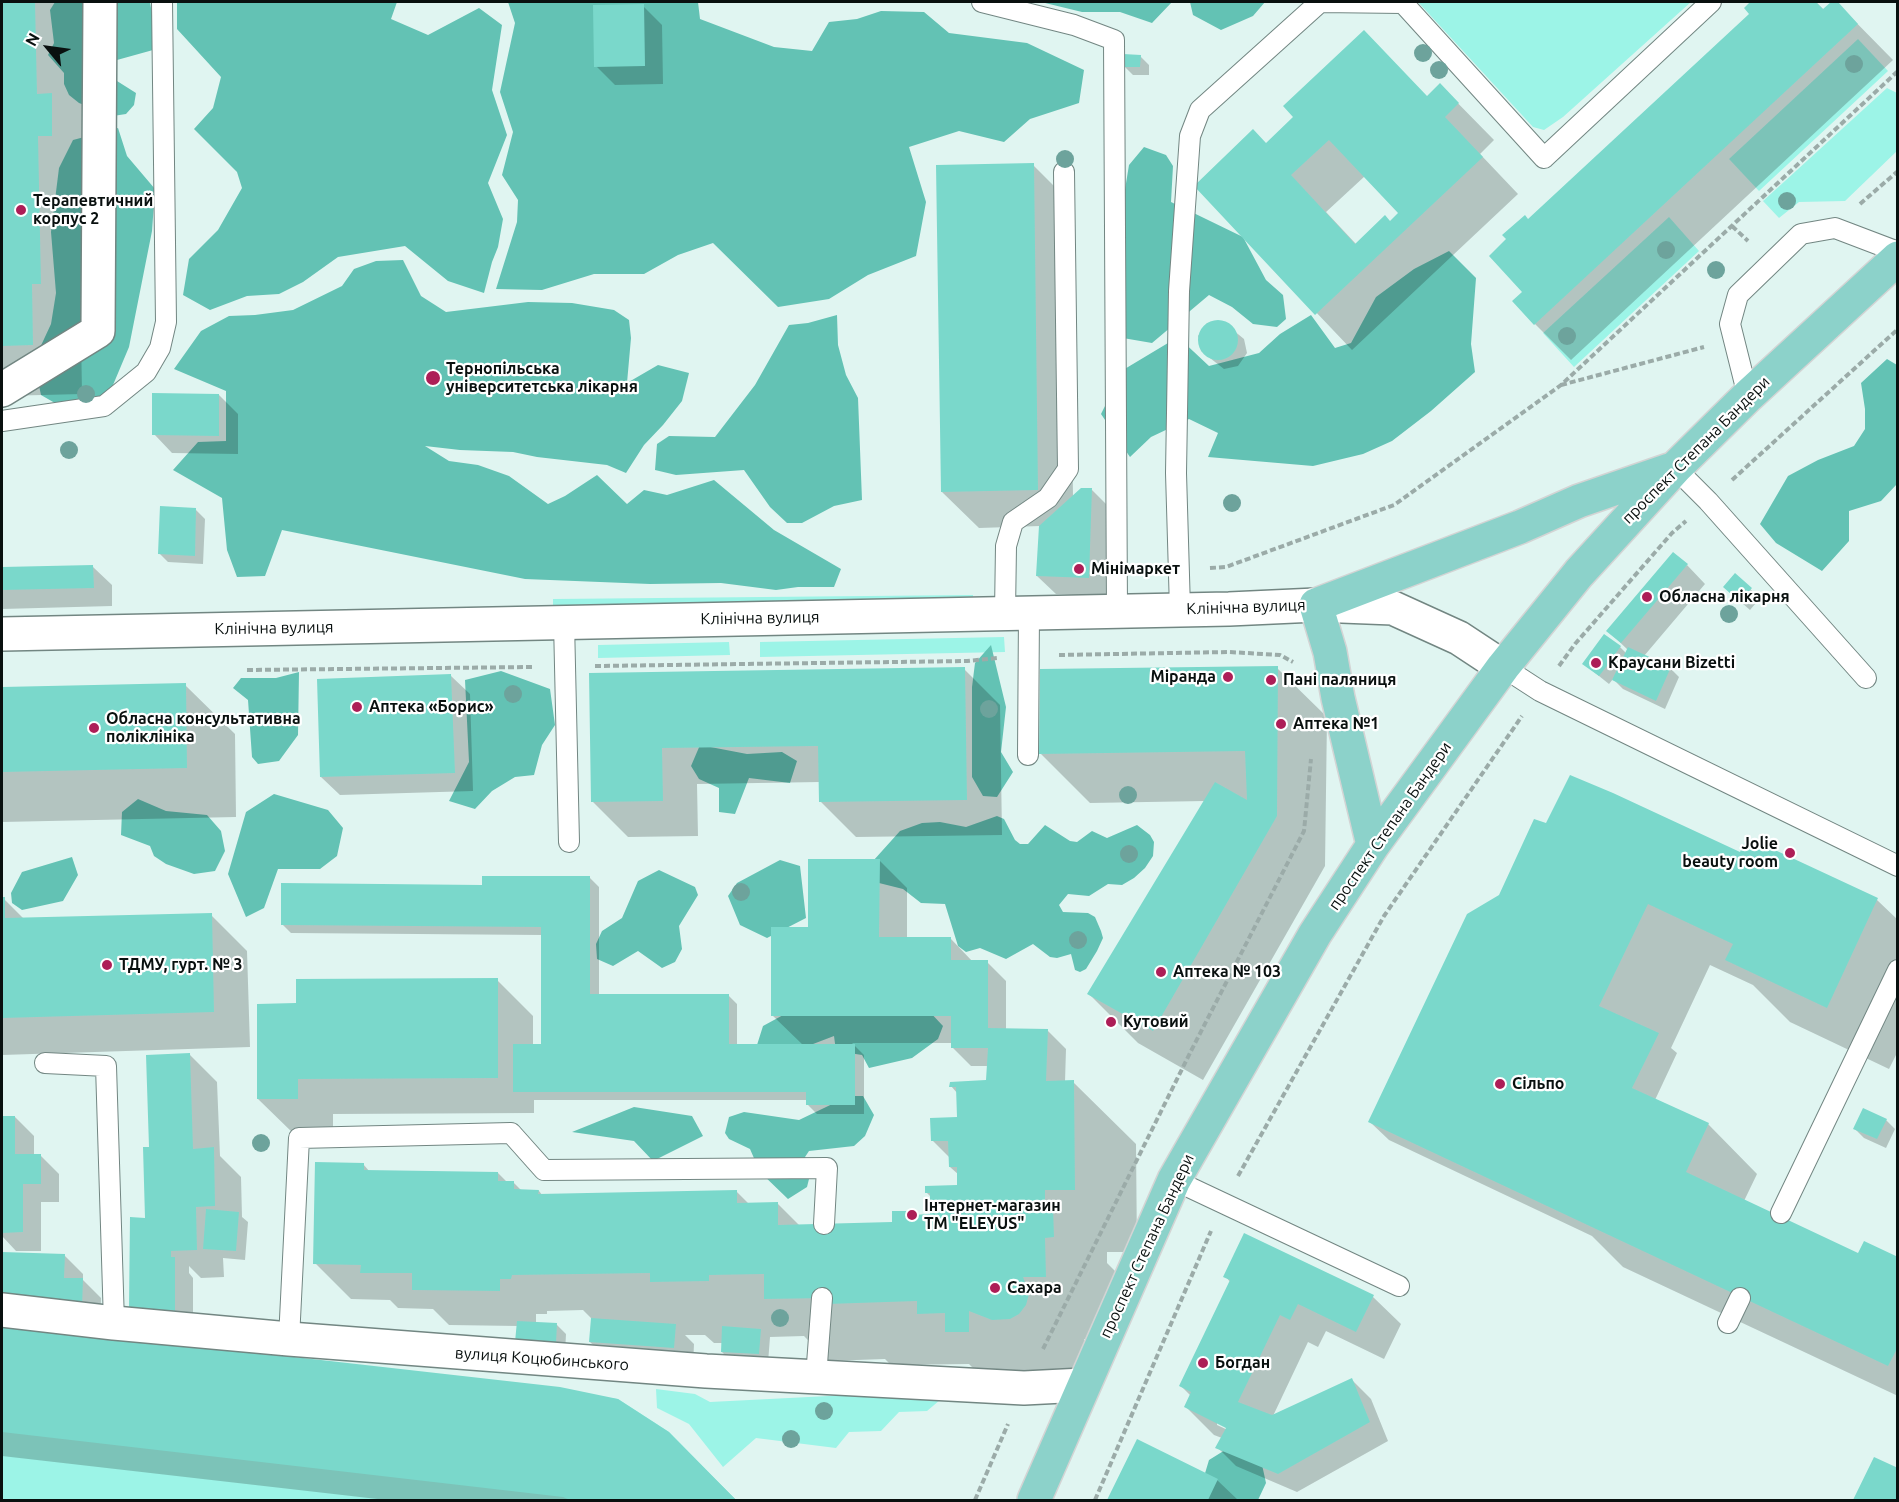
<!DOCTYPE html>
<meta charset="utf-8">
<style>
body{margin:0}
#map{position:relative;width:1899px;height:1502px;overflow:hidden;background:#e0f5f1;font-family:Ubuntu,sans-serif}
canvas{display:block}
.frame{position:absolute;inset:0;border:3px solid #09100f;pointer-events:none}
.north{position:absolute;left:18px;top:18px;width:60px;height:60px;-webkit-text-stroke:4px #fff;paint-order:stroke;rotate:299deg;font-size:16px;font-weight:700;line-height:24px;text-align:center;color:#09100f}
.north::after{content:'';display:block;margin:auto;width:21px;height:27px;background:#09100f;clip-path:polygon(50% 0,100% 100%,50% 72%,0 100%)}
</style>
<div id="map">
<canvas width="1899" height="1502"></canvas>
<div class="frame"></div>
<div class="north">N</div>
</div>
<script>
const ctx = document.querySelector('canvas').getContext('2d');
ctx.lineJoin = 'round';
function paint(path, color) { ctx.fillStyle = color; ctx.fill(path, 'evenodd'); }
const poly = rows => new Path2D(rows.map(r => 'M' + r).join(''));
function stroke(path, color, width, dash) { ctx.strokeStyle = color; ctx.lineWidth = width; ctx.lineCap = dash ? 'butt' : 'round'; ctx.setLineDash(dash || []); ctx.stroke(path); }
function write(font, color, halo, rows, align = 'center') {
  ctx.font = font + ' Ubuntu,sans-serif'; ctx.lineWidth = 4.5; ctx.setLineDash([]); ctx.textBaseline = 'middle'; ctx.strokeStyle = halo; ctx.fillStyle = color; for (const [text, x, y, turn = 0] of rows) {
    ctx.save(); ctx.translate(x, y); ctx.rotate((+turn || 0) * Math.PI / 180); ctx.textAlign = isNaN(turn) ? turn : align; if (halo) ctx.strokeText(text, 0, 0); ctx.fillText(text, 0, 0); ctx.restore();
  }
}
paint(poly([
 [1418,2,1691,2,1563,117,1544,130,1533,127],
 [1858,39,1888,71,1759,191,1729,159],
 [1887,88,1897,93,1897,151,1845,201,1799,202,1779,218,1763,201],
 [1669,217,1699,251,1574,367,1543,333],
 [973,595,973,603,553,607,553,599],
 [1004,637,1005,652,760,657,760,642],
 [729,642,730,655,598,658,598,645],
 [2,1324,618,1399,669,1432,736,1500,2,1500],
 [656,1389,695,1394,710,1402,947,1390,940,1400,927,1411,899,1412,881,1431,849,1432,836,1448,756,1438,723,1467,689,1424,657,1408]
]), '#9cf4e7');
paint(poly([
 [55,2,150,2,156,38,153,50,117,60,110,71,117,81,136,93,134,105,126,114,113,116,79,103,69,95,64,84,64,73,48,55,54,43,50,10],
 [177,2,397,2,391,19,428,35,479,8,502,25,492,90,507,135,488,183,503,219,498,247,492,262,484,293,448,281,405,246,338,257,303,282,279,294,247,296,210,310,183,295,189,259,218,230,242,188,237,172,194,129,213,108,221,77,177,29],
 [508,2,698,2,700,19,774,47,812,51,829,22,857,19,881,11,924,12,949,33,1027,43,1084,70,1079,103,1030,119,1004,142,959,131,909,147,926,202,916,256,868,275,829,299,778,307,713,243,678,255,644,274,594,274,542,290,496,289,517,222,518,200,502,175,513,132,500,92,515,23],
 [1041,2,1172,2,1152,23,1120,12,1082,12],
 [1190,2,1265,2,1253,16,1221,30,1193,15],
 [118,128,127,156,155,189,152,231,129,347,113,385,93,403,67,410,41,395,35,367,38,352,51,324,56,293,51,232,59,168,73,140],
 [1144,147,1166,155,1173,166,1171,202,1243,237,1266,280,1283,295,1286,319,1277,327,1253,324,1232,307,1209,295,1152,343,1117,337,1117,238,1129,165],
 [1449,251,1476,278,1471,344,1475,372,1431,411,1392,441,1363,454,1313,466,1208,457,1218,433,1189,419,1151,437,1130,457,1101,414,1123,370,1178,337,1209,366,1259,353,1280,334,1311,315,1335,348,1351,343,1376,297,1414,269],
 [403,260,421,296,446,312,528,302,572,303,614,310,629,320,631,338,627,383,658,365,689,373,682,401,663,425,644,445,626,473,607,465,537,457,513,452,460,450,425,446,449,461,478,465,509,476,548,504,565,496,597,475,627,504,644,490,667,495,714,480,774,530,841,569,834,587,798,587,776,590,721,583,650,584,525,579,282,530,265,576,237,577,227,550,222,498,173,470,198,442,226,441,226,391,174,369,201,331,229,316,255,315,293,310,342,286,354,269,376,261],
 [837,315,838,345,846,375,858,398,862,500,834,506,802,523,787,523,770,507,744,470,676,475,655,470,657,444,669,436,715,437,755,385,789,325,808,323],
 [1887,359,1897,365,1897,484,1881,501,1849,511,1849,541,1822,571,1776,543,1760,524,1788,476,1818,460,1854,446,1865,429,1865,409,1861,383],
 [991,645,1006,707,1001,752,1013,772,997,797,983,796,972,777,972,687,975,663],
 [501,671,550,689,555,725,542,745,534,775,515,777,492,791,475,809,449,801,469,762,465,680],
 [299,672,298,735,279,761,258,764,252,757,248,700,233,688,241,678,276,678],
 [700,745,747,754,782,752,797,761,790,783,749,778,735,814,719,812,719,788,699,779,691,766],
 [274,794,328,810,343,828,337,856,320,869,278,869,264,908,246,917,228,874,246,812],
 [138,799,166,811,207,815,221,831,225,851,215,871,194,874,166,864,154,856,150,846,121,835,122,812],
 [997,816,1004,819,1015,840,1020,844,1028,844,1045,825,1070,841,1077,842,1092,831,1107,838,1137,825,1150,835,1154,842,1153,856,1145,868,1134,878,1122,885,1108,884,1089,896,1068,894,1059,905,1063,912,1088,913,1095,917,1101,931,1103,938,1097,951,1086,969,1080,972,1075,970,1071,954,1057,958,1050,957,1033,944,1006,959,980,948,966,952,958,946,945,904,921,903,903,889,875,882,873,861,900,831,922,823,940,822,966,827],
 [72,857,78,875,63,901,22,910,12,903,11,893,22,872],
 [780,860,800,866,806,918,767,938,740,925,728,896,737,883],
 [659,870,695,887,698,895,679,926,682,949,675,962,662,968,638,951,613,966,597,959,596,944,602,931,622,918,638,881],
 [796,1008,927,1009,943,1026,938,1039,912,1058,869,1068,862,1055,836,1051,834,1036,787,1054,757,1045,763,1026],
 [849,1096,863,1096,874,1115,865,1136,854,1146,809,1151,805,1157,811,1171,807,1187,788,1199,760,1172,750,1149,729,1139,725,1133,729,1117,744,1112,799,1120],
 [634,1107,692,1116,703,1136,653,1161,634,1141,572,1132],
 [1238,1442,1261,1460,1266,1483,1258,1500,1197,1500,1209,1460]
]), '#63c2b4');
paint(poly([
 [2,2,83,2,90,333,81,333,82,394,2,396],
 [1752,2,1816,2,1824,10,1836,2,1893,60,1571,360,1535,324,1524,292,1529,221,1751,14,1746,8],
 [643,6,662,25,663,84,615,85,596,66],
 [1140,56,1149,65,1149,75,1133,75,1124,66],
 [1440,85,1494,140,1480,154,1518,194,1352,350,1196,186,1266,144,1428,97],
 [1365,176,1400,213,1390,223,1356,244,1326,212],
 [1033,165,1069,201,1073,497,1092,490,1111,509,1107,596,1056,594,1037,576,1040,526,979,528,942,492],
 [1222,321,1244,339,1247,353,1238,366,1224,369,1201,351,1198,336,1207,323],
 [219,395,238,414,238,454,172,453,154,434],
 [196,510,205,519,203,564,168,562,159,553],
 [1687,565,1705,584,1644,656,1670,668,1679,677,1665,709,1623,689,1613,679,1609,684,1584,664,1620,647,1626,653,1628,650,1608,631],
 [93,567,112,585,112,606,2,609,2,569],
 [1735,575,1760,598,1750,610,1734,596],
 [1277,668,1327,717,1325,866,1203,1080,1138,1043,1089,994,1205,801,1090,803,1041,754],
 [964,669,1000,705,1002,835,856,837,820,801,820,782,697,784,698,836,628,837,592,801,590,675],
 [451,676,470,694,473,791,340,795,321,777],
 [185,685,235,734,236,817,2,822,2,689],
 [1741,854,1877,900,1898,920,1898,1051,1889,1069,1790,1022,1753,985,1710,965,1671,1048,1677,1053,1655,1100,1708,1124,1757,1174,1744,1201,1859,1255,1898,1259,1898,1396,1623,1267,1592,1236,1389,1140,1370,1122,1469,915],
 [879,860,907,888,907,939,951,939,973,962,987,962,1006,981,1006,1030,1047,1030,1066,1049,1065,1082,1073,1082,1136,1144,1137,1252,1107,1252,1107,1263,1115,1271,1116,1299,1108,1339,1084,1339,1091,1357,1081,1376,981,1376,969,1364,891,1365,885,1359,828,1361,804,1336,770,1337,768,1363,731,1361,722,1352,723,1343,714,1343,705,1335,685,1335,694,1344,693,1366,609,1360,590,1342,592,1319,583,1310,547,1311,547,1314,536,1314,536,1323,557,1325,566,1334,565,1353,518,1326,449,1325,433,1309,398,1308,390,1300,351,1299,315,1263,363,1164,370,1172,498,1173,507,1182,513,1182,522,1191,539,1191,543,1196,736,1191,750,1205,778,1204,800,1226,893,1224,911,1213,915,1216,932,1216,932,1198,926,1192,959,1187,959,1175,950,1167,950,1158,932,1140,959,1119,958,1094,951,1086,991,1083,988,1066,971,1066,953,1048,953,1043,852,1043,864,1055,864,1114,817,1114,808,1105,808,1100,534,1100,534,1113,333,1114,333,1135,295,1135,258,1099,297,1005,497,980,533,1016,533,1045,542,1045,542,935,291,933,282,924,484,886,590,878,599,887,599,995,728,995,737,1004,737,1045,803,1045,773,1016,809,929],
 [2,899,4,899,24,919,211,915,247,951,250,1047,2,1055],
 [189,1054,217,1082,220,1156,241,1177,242,1217,248,1222,245,1260,223,1258,224,1277,201,1278,189,1266,189,1273,193,1278,193,1329,159,1336,131,1308,147,1219,150,1148],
 [2,1117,15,1117,34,1136,34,1156,40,1155,59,1174,59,1202,41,1202,41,1251,16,1251,2,1236],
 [1886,1120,1895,1129,1886,1148,1864,1138,1855,1129],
 [2,1254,64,1255,83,1274,83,1280,101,1298,100,1327,2,1301],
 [1225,1276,1373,1297,1401,1324,1384,1359,1326,1331,1318,1347,1308,1342,1273,1416,1352,1380,1371,1399,1388,1441,1297,1492,1236,1466,1217,1447,1222,1438,1214,1435,1186,1407,1191,1396,1181,1386,1231,1283],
 [1217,1421,1232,1432,1217,1425],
 [2,1326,668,1433,736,1500,386,1500,2,1456],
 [1138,1441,1217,1480,1238,1500,1109,1500],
 [1874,1459,1898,1470,1898,1500,1855,1500]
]), '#0003');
paint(poly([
 [2,2,35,2,37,94,52,93,52,136,38,136,41,284,32,284,33,345,2,346],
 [1750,2,1816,2,1823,9,1831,2,1838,2,1858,24,1534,325,1512,301,1522,292,1489,256,1506,239,1502,235,1525,215,1528,219,1749,14,1744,8],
 [644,4,645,66,594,67,593,5],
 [1364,30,1427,96,1440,83,1459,103,1445,117,1483,157,1315,315,1194,186,1253,129,1266,143,1293,117,1283,106],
 [1329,140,1398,213,1390,221,1385,215,1355,244,1291,175],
 [1123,54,1141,55,1140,67,1122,67],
 [1034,163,1038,490,941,492,936,165],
 '1198 340a20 20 0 1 1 40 0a20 20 0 1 1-40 0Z',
 [152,393,219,394,219,436,152,435],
 [1081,488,1092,488,1089,578,1036,576,1039,526],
 [160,506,196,508,195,556,158,554],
 [1673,552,1688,564,1621,643,1606,631],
 [93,565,94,588,2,590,2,567],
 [1735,573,1752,588,1740,602,1723,587],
 [1604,634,1621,646,1610,661,1605,658,1610,662,1599,676,1582,664],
 [1628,647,1671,667,1656,701,1612,680],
 [1278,666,1277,816,1153,1031,1087,994,1215,782,1247,800,1245,751,1039,754,1040,669],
 [965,667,967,800,819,802,818,746,662,748,663,801,591,802,589,673],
 [451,674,455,773,320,777,317,679],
 [186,683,187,768,2,772,2,687],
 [1570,775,1613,793,1740,852,1747,837,1878,898,1827,1008,1725,960,1733,944,1648,904,1599,1006,1659,1033,1632,1088,1709,1123,1686,1172,1858,1253,1864,1241,1898,1257,1898,1347,1888,1366,1368,1122,1467,914,1499,895,1534,819,1546,823],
 [808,859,880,859,879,937,951,937,951,960,988,960,988,1028,1048,1029,1046,1081,1074,1080,1075,1190,1045,1190,1045,1207,1053,1207,1054,1237,1045,1238,1046,1277,1023,1277,1029,1294,1026,1305,1019,1314,1010,1319,992,1320,969,1311,969,1332,945,1332,945,1313,917,1314,917,1301,827,1304,827,1298,764,1299,764,1274,709,1275,709,1281,650,1282,650,1273,512,1275,511,1279,500,1279,500,1291,412,1290,412,1273,360,1273,361,1265,313,1264,315,1162,364,1163,364,1170,498,1172,498,1181,514,1181,514,1189,539,1190,538,1194,737,1190,737,1203,778,1202,778,1225,892,1222,892,1211,912,1211,912,1215,930,1214,930,1193,925,1193,925,1186,957,1185,957,1167,949,1167,948,1141,931,1141,930,1118,957,1117,956,1087,949,1087,950,1082,986,1080,988,1048,951,1048,951,1016,771,1016,771,927,808,927],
 [482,876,590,876,590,994,729,994,729,1044,855,1044,855,1105,806,1105,806,1092,513,1092,513,1044,541,1044,541,927,281,925,281,883,482,885],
 [2,897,5,897,5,918,212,913,214,1012,2,1018],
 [498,978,498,1078,298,1079,298,1099,257,1099,257,1004,296,1003,296,979],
 [190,1053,193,1149,214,1147,215,1206,196,1207,197,1250,171,1251,171,1257,175,1257,175,1311,168,1310,167,1318,139,1318,139,1308,129,1308,130,1217,145,1218,143,1147,149,1147,146,1055],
 [1863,1108,1887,1119,1877,1139,1853,1129],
 [2,1116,15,1116,15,1154,41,1154,41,1184,23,1184,23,1232,2,1233],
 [206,1209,239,1212,236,1251,203,1249],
 [1244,1233,1374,1295,1356,1332,1298,1304,1290,1320,1280,1315,1238,1402,1272,1415,1352,1378,1370,1422,1278,1474,1215,1448,1226,1428,1184,1407,1191,1392,1179,1386,1230,1280,1223,1277],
 [2,1252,65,1254,64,1278,83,1278,82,1309,2,1307],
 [591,1318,676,1324,674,1348,589,1342],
 [517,1321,557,1323,556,1344,515,1342],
 [2,1324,560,1387,618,1399,669,1432,736,1500,570,1500,563,1497,2,1432],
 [722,1326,761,1329,759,1354,721,1352],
 [1137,1439,1218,1479,1208,1500,1107,1500],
 [1874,1457,1898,1468,1898,1500,1853,1500]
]), '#7ad8cb');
const lane = poly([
 [982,2,1074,25,1114,40,1117,610],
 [1748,396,1730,324,1738,295,1801,234,1835,228,1898,252],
 [2,421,104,406,146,372,160,348,166,322,162,2],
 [1675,468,1708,501,1866,678],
 [1180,609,1176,473,1179,291,1190,136,1200,110,1320,2,1403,3,1544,158,1711,2],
 [1005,612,1006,546,1013,522,1048,498,1068,469,1064,172],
 [564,622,569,842],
 [1503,667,1540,691,1898,866],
 [1028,755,1029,612],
 [45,1063,106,1066,114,1323],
 [1174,1180,1399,1286],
 [1781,1213,1898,970],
 [1728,1323,1740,1298],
 [289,1339,299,1138,511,1133,544,1170,827,1168,824,1224],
 [816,1377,822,1298]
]);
const street = poly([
 [2,390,98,331,100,2],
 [2,634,1229,609,1316,605,1393,608,1459,638,1503,667],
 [2,1310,114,1323,289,1339,706,1371,1024,1388,1083,1385]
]);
const primary = poly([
 [1373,845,1338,698,1330,652,1316,605,1520,527,1579,501,1669,470],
 [1034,1500,1174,1180,1315,934,1373,845,1503,667,1579,573,1675,468,1748,396,1898,258]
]);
stroke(lane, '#728682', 22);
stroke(street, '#728682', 36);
stroke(primary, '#d3d4d4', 36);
stroke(poly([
 [1860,204,1898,171],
 [1732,226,1748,241],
 [1561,385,1704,347],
 [1732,480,1898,329],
 [1210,568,1226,567,1394,505,1561,385,1898,71],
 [1059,655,1229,652,1280,655,1293,662],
 [595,666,967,661,998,658],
 [1559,666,1575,644,1672,533,1686,521],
 [247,670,533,667],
 [1238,1176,1384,916,1522,716],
 [1043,1349,1191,1051,1304,831,1311,759],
 [975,1500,1008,1424],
 [1095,1500,1211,1231]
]), '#9baba8', 4, [6, 3]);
stroke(lane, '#fff', 20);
stroke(street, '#fff', 33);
stroke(primary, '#8cd2ca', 33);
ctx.fillStyle = '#6da39c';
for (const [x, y] of [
 [1423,53],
 [1854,64],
 [1439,70],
 [1065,159],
 [1787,201],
 [1666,250],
 [1716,270],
 [1567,336],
 [86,394],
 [69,450],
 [1232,503],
 [1729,614],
 [513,694],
 [989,709],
 [1128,795],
 [1129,854],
 [741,892],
 [1078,940],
 [261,1143],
 [780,1318],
 [824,1411],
 [791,1439]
]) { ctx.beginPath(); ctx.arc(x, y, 9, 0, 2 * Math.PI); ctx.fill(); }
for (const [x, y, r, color] of [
 [21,210,6,"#ad1e57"],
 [433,378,8,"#ad1e57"],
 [1079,569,6,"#ad1e57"],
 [1647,597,6,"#ad1e57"],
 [1596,663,6,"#ad1e57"],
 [1228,677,6,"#ad1e57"],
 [1271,680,6,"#ad1e57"],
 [357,707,6,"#ad1e57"],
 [1281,724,6,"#ad1e57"],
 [94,728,6,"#ad1e57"],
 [1790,853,6,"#ad1e57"],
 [107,965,6,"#ad1e57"],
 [1161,972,6,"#ad1e57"],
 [1111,1022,6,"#ad1e57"],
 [1500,1084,6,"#ad1e57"],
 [912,1215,6,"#ad1e57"],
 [995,1288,6,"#ad1e57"],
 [1203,1363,6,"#ad1e57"]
]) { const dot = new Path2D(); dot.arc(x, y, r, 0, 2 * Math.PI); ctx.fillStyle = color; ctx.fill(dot); stroke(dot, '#fff', 2); }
write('bold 16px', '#09100f', '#fff', [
 ["Терапевтичний",33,201],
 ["корпус 2",33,219],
 ["Тернопільська",446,369],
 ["університетська лікарня",446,387],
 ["Мінімаркет",1091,569],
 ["Обласна лікарня",1659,597],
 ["Краусани Bizetti",1608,663],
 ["Міранда",1216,677,"right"],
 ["Пані паляниця",1283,680],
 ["Аптека «Борис»",369,707],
 ["Обласна консультативна",106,719],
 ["поліклініка",106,737],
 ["Аптека №1",1293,724],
 ["Jolie",1778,844,"right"],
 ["beauty room",1778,862,"right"],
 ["ТДМУ, гурт. № 3",119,965],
 ["Аптека № 103",1173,972],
 ["Кутовий",1123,1022],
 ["Сільпо",1512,1084],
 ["Інтернет-магазин",924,1206],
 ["ТМ \"ELEYUS\"",924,1224],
 ["Сахара",1007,1288],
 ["Богдан",1215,1363]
], 'left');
write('16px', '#09100f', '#fff', [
 ["проспект Степана Бандери",1696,450,-45],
 ["Клінічна вулиця",1246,607,-2],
 ["Клінічна вулиця",760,618,-1],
 ["Клінічна вулиця",274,628,-1],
 ["проспект Степана Бандери",1390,826,-55],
 ["проспект Степана Бандери",1147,1246,-65],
 ["вулиця Коцюбинського",542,1359,4]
]);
</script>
